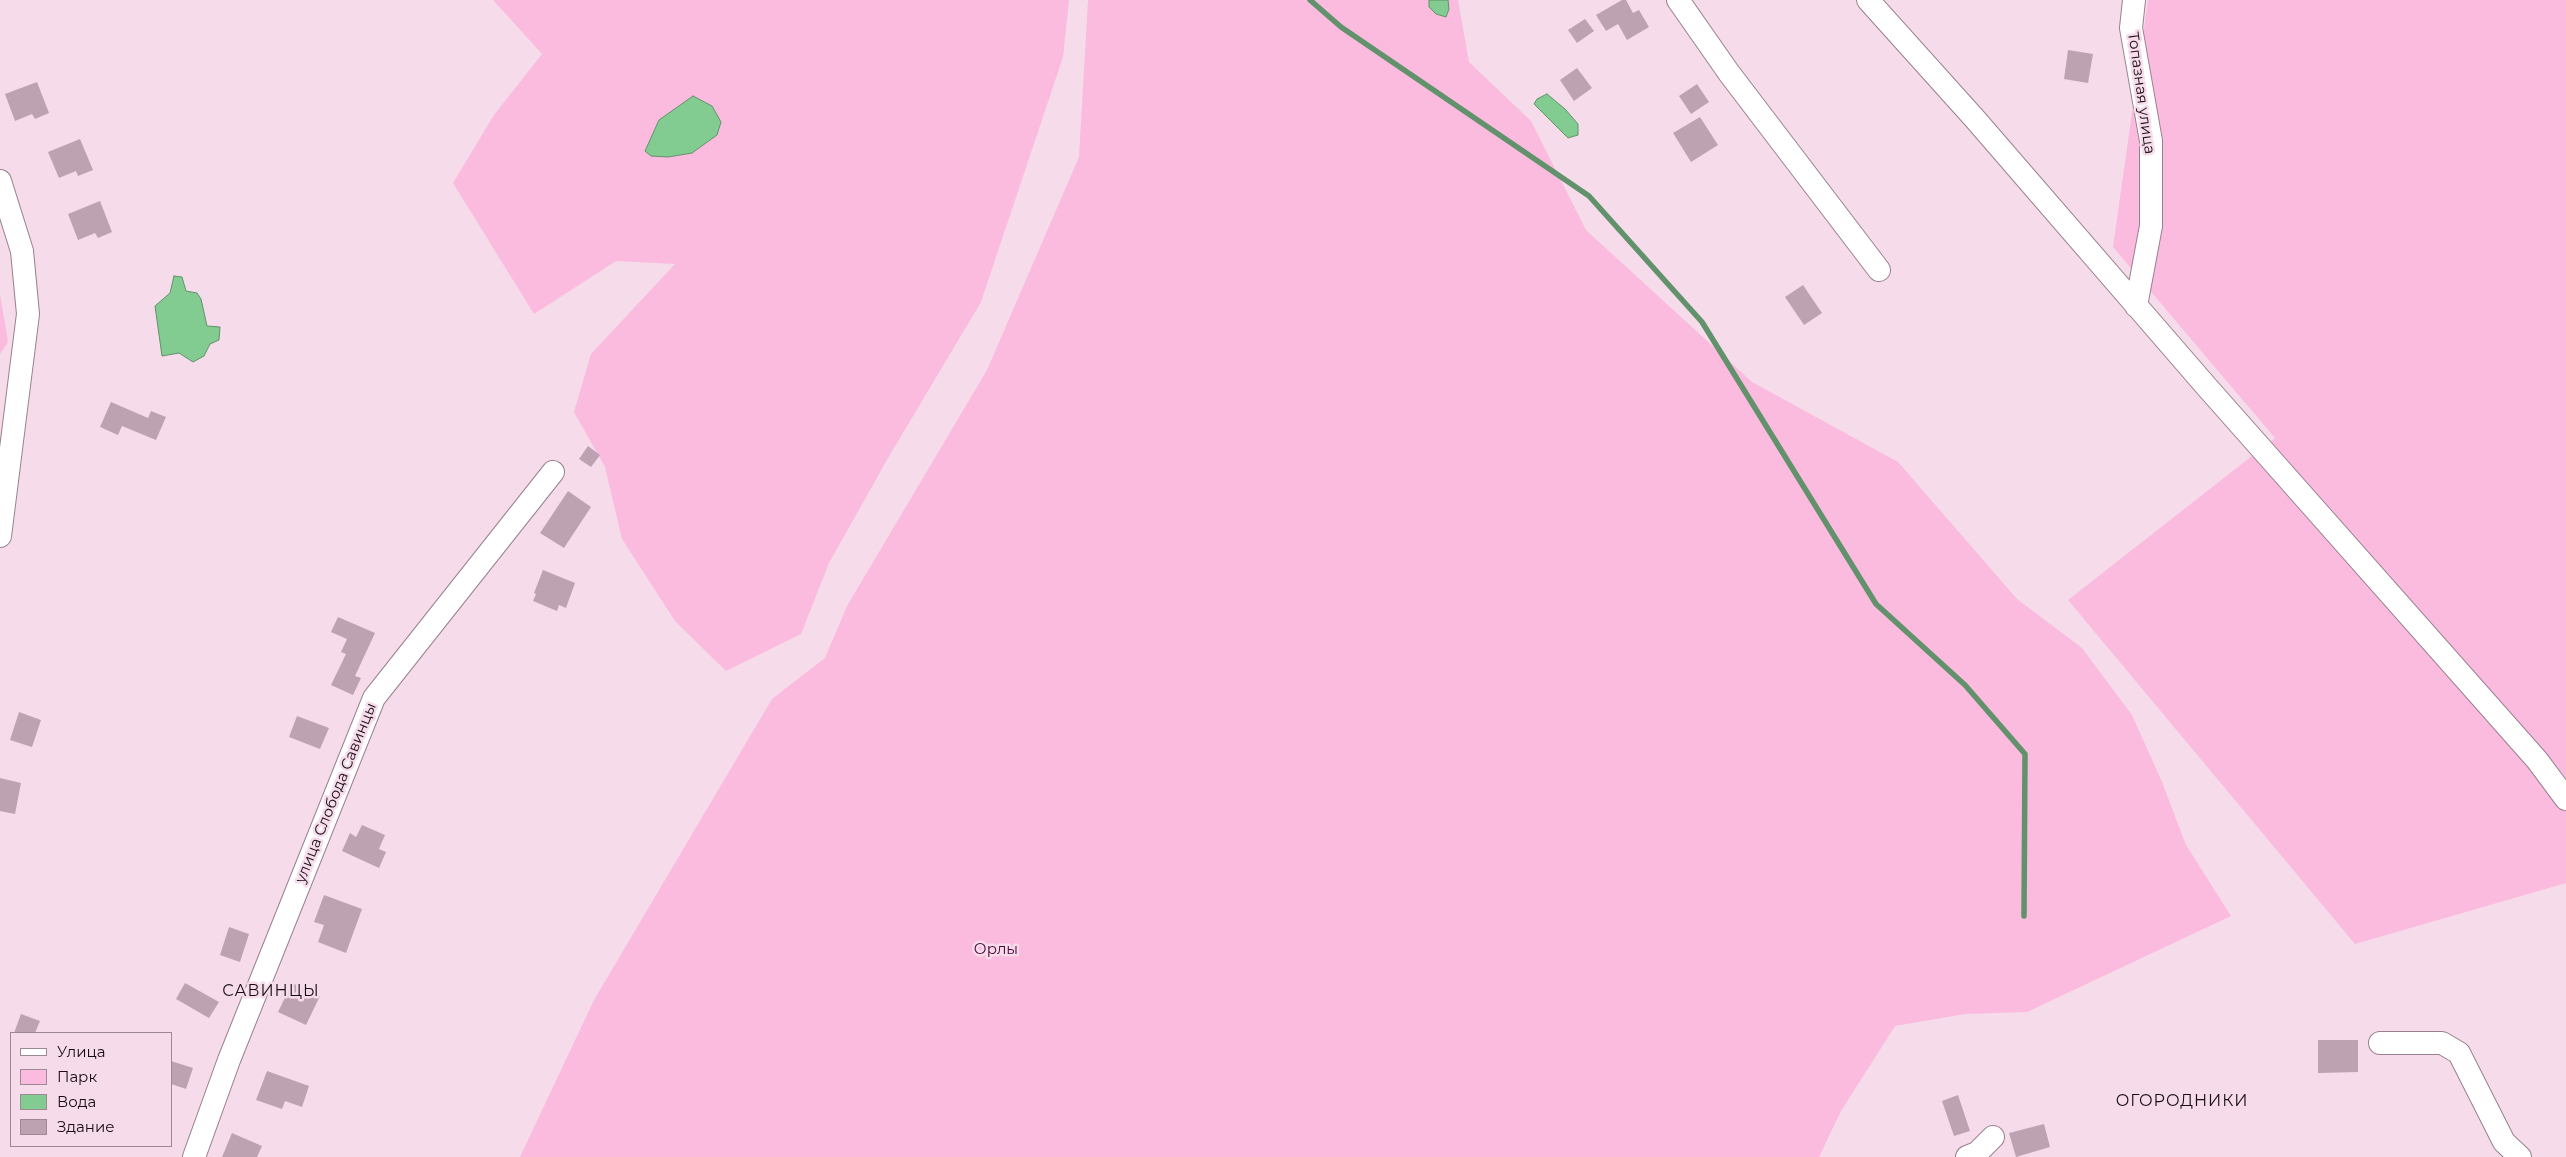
<!DOCTYPE html>
<meta charset="utf-8">
<style>
body{margin:0}
#map{position:relative;width:2566px;height:1157px;overflow:hidden;background:#f6dbea;font-family:Montserrat,sans-serif}
canvas{display:block}
.legend{position:absolute;left:10px;top:1032px;width:162px;height:115px;box-sizing:border-box;background:#f6dbea;border:1px solid #9c8994;margin:0;padding:6px 9px;list-style:none;font-size:15px;color:#160d12}
.legend li{display:flex;align-items:center;gap:10px;height:25px}
.legend b{width:25px;border:1px solid #9c8994}
</style>
<div id="map">
<canvas width="2566" height="1157"></canvas>
<ul class="legend">
<li><b style="height:6px;background:#fff"></b>Улица</li>
<li><b style="height:14px;background:#fabbde"></b>Парк</li>
<li><b style="height:14px;background:#82cb91"></b>Вода</li>
<li><b style="height:14px;background:#bda3b1"></b>Здание</li>
</ul>
</div>
<script>
const ctx = document.querySelector('canvas').getContext('2d');
ctx.lineJoin = 'round';
function paint(path, color) { ctx.fillStyle = color; ctx.fill(path, 'evenodd'); }
const poly = rows => new Path2D(rows.map(r => 'M' + r).join(''));
function stroke(path, color, width, dash) { ctx.strokeStyle = color; ctx.lineWidth = width; ctx.lineCap = dash ? 'butt' : 'round'; ctx.setLineDash(dash || []); ctx.stroke(path); }
function write(font, color, halo, rows, align = 'center') {
  ctx.font = font + ' Montserrat,sans-serif'; ctx.lineWidth = 5; ctx.setLineDash([]); ctx.textBaseline = 'middle'; ctx.strokeStyle = halo; ctx.fillStyle = color; for (const [text, x, y, turn = 0] of rows) {
    ctx.save(); ctx.translate(x, y); ctx.rotate((+turn || 0) * Math.PI / 180); ctx.textAlign = isNaN(turn) ? turn : align; if (halo) ctx.strokeText(text, 0, 0); ctx.fillText(text, 0, 0); ctx.restore();
  }
}
paint(poly([
 [493,0,1069,0,1063,57,981,302,888,458,829,563,801,634,726,671,675,621,622,539,605,467,574,412,591,354,675,264,616,261,534,314,453,183,494,115,542,54],
 [1088,0,1458,0,1469,62,1531,121,1586,230,1752,382,1898,462,2017,599,2082,648,2132,715,2162,782,2186,845,2231,916,2027,1012,1965,1014,1895,1026,1841,1111,1819,1157,520,1157,594,1000,772,699,825,658,847,606,987,370,1079,157],
 [2148,0,2566,0,2566,883,2355,944,2068,600,2275,438,2113,247],
 [0,294,8,342,0,354]
]), '#fabbde');
const water = poly([
 [1429,0,1448,0,1449,9,1446,17,1436,14,1429,7,1429,0],
 [1547,94,1565,109,1578,124,1578,135,1568,138,1534,104,1537,99,1547,94],
 [693,96,712,106,721,122,717,135,692,153,668,157,651,156,645,151,659,120,693,96],
 [174,276,182,277,186,291,197,293,201,299,207,326,220,327,219,340,210,344,204,356,193,362,179,353,162,356,155,306,170,293,174,276]
]);
paint(water, '#82cb91');
stroke(water, '#62926b', 1);
stroke(poly([
 [1310,0,1341,27,1589,196,1702,322,1876,604,1965,685,2025,754,2024,916]
]), '#62926b', 5.5);
paint(poly([
 [1622,0,1626,0,1633,13,1639,10,1649,27,1627,40,1618,24,1606,31,1596,15],
 [1585,19,1594,31,1577,43,1568,30],
 [2068,50,2093,54,2088,83,2064,79],
 [1577,68,1592,88,1574,101,1560,80],
 [37,82,49,113,35,119,32,114,15,121,5,94],
 [1697,84,1709,102,1691,114,1679,96],
 [1700,117,1718,145,1691,162,1673,133],
 [80,139,93,170,78,176,76,171,59,178,48,152],
 [100,201,112,232,98,238,95,233,78,240,68,214],
 [1803,285,1822,313,1804,325,1785,297],
 [111,402,148,418,151,411,166,417,156,440,122,426,118,435,100,427],
 [588,446,600,455,591,467,579,459],
 [568,491,591,507,564,548,540,533],
 [543,570,575,583,566,608,559,605,557,611,533,601,536,594,534,593],
 [338,617,375,633,355,676,361,678,353,695,331,685,346,654,341,652,347,639,331,632],
 [19,712,41,720,32,747,10,740],
 [297,716,329,728,320,749,289,737],
 [0,778,21,783,15,814,0,811],
 [362,825,385,835,379,849,386,852,379,868,342,851,350,833,356,837],
 [324,895,362,909,346,953,318,942,324,925,314,922],
 [229,927,249,934,240,962,220,955],
 [185,983,219,1002,209,1018,176,999],
 [292,983,320,996,306,1025,278,1012],
 [21,1014,40,1021,35,1033,14,1033],
 [2318,1040,2358,1040,2358,1072,2318,1073],
 [171,1061,193,1068,186,1089,171,1084],
 [267,1071,309,1086,302,1107,285,1101,282,1109,256,1100],
 [1958,1095,1970,1131,1954,1136,1942,1101],
 [2044,1124,2050,1147,2016,1157,2009,1133],
 [232,1133,262,1146,257,1157,222,1157]
]), '#bda3b1');
const minor = poly([
 [1678,0,1729,73,1879,270],
 [1868,0,1975,119,2206,386,2537,760,2566,799],
 [2134,0,2131,28,2151,141,2151,226,2136,306],
 [0,181,22,251,28,314,0,536],
 [2380,1043,2442,1043,2459,1053,2504,1142,2520,1157],
 [194,1157,229,1060,374,698,553,472],
 [1967,1157,1977,1153,1993,1137]
]);
stroke(minor, '#99808e', 24);
stroke(minor, '#fff', 22);
write('15px', '#160d12', '#f6dbea', [
 ["Топазная улица",2141,93,82],
 ["улица Слобода Савинцы",336,793,-68]
]);
write('15px', '#4c0637', '#f6dbea', [
 ["Орлы",996,950]
]);
ctx.letterSpacing = '1px';
write('16px', '#160d12', '#f6dbea', [
 ["САВИНЦЫ",271,991],
 ["ОГОРОДНИКИ",2182,1101]
]);
ctx.letterSpacing = '0px';
</script>
